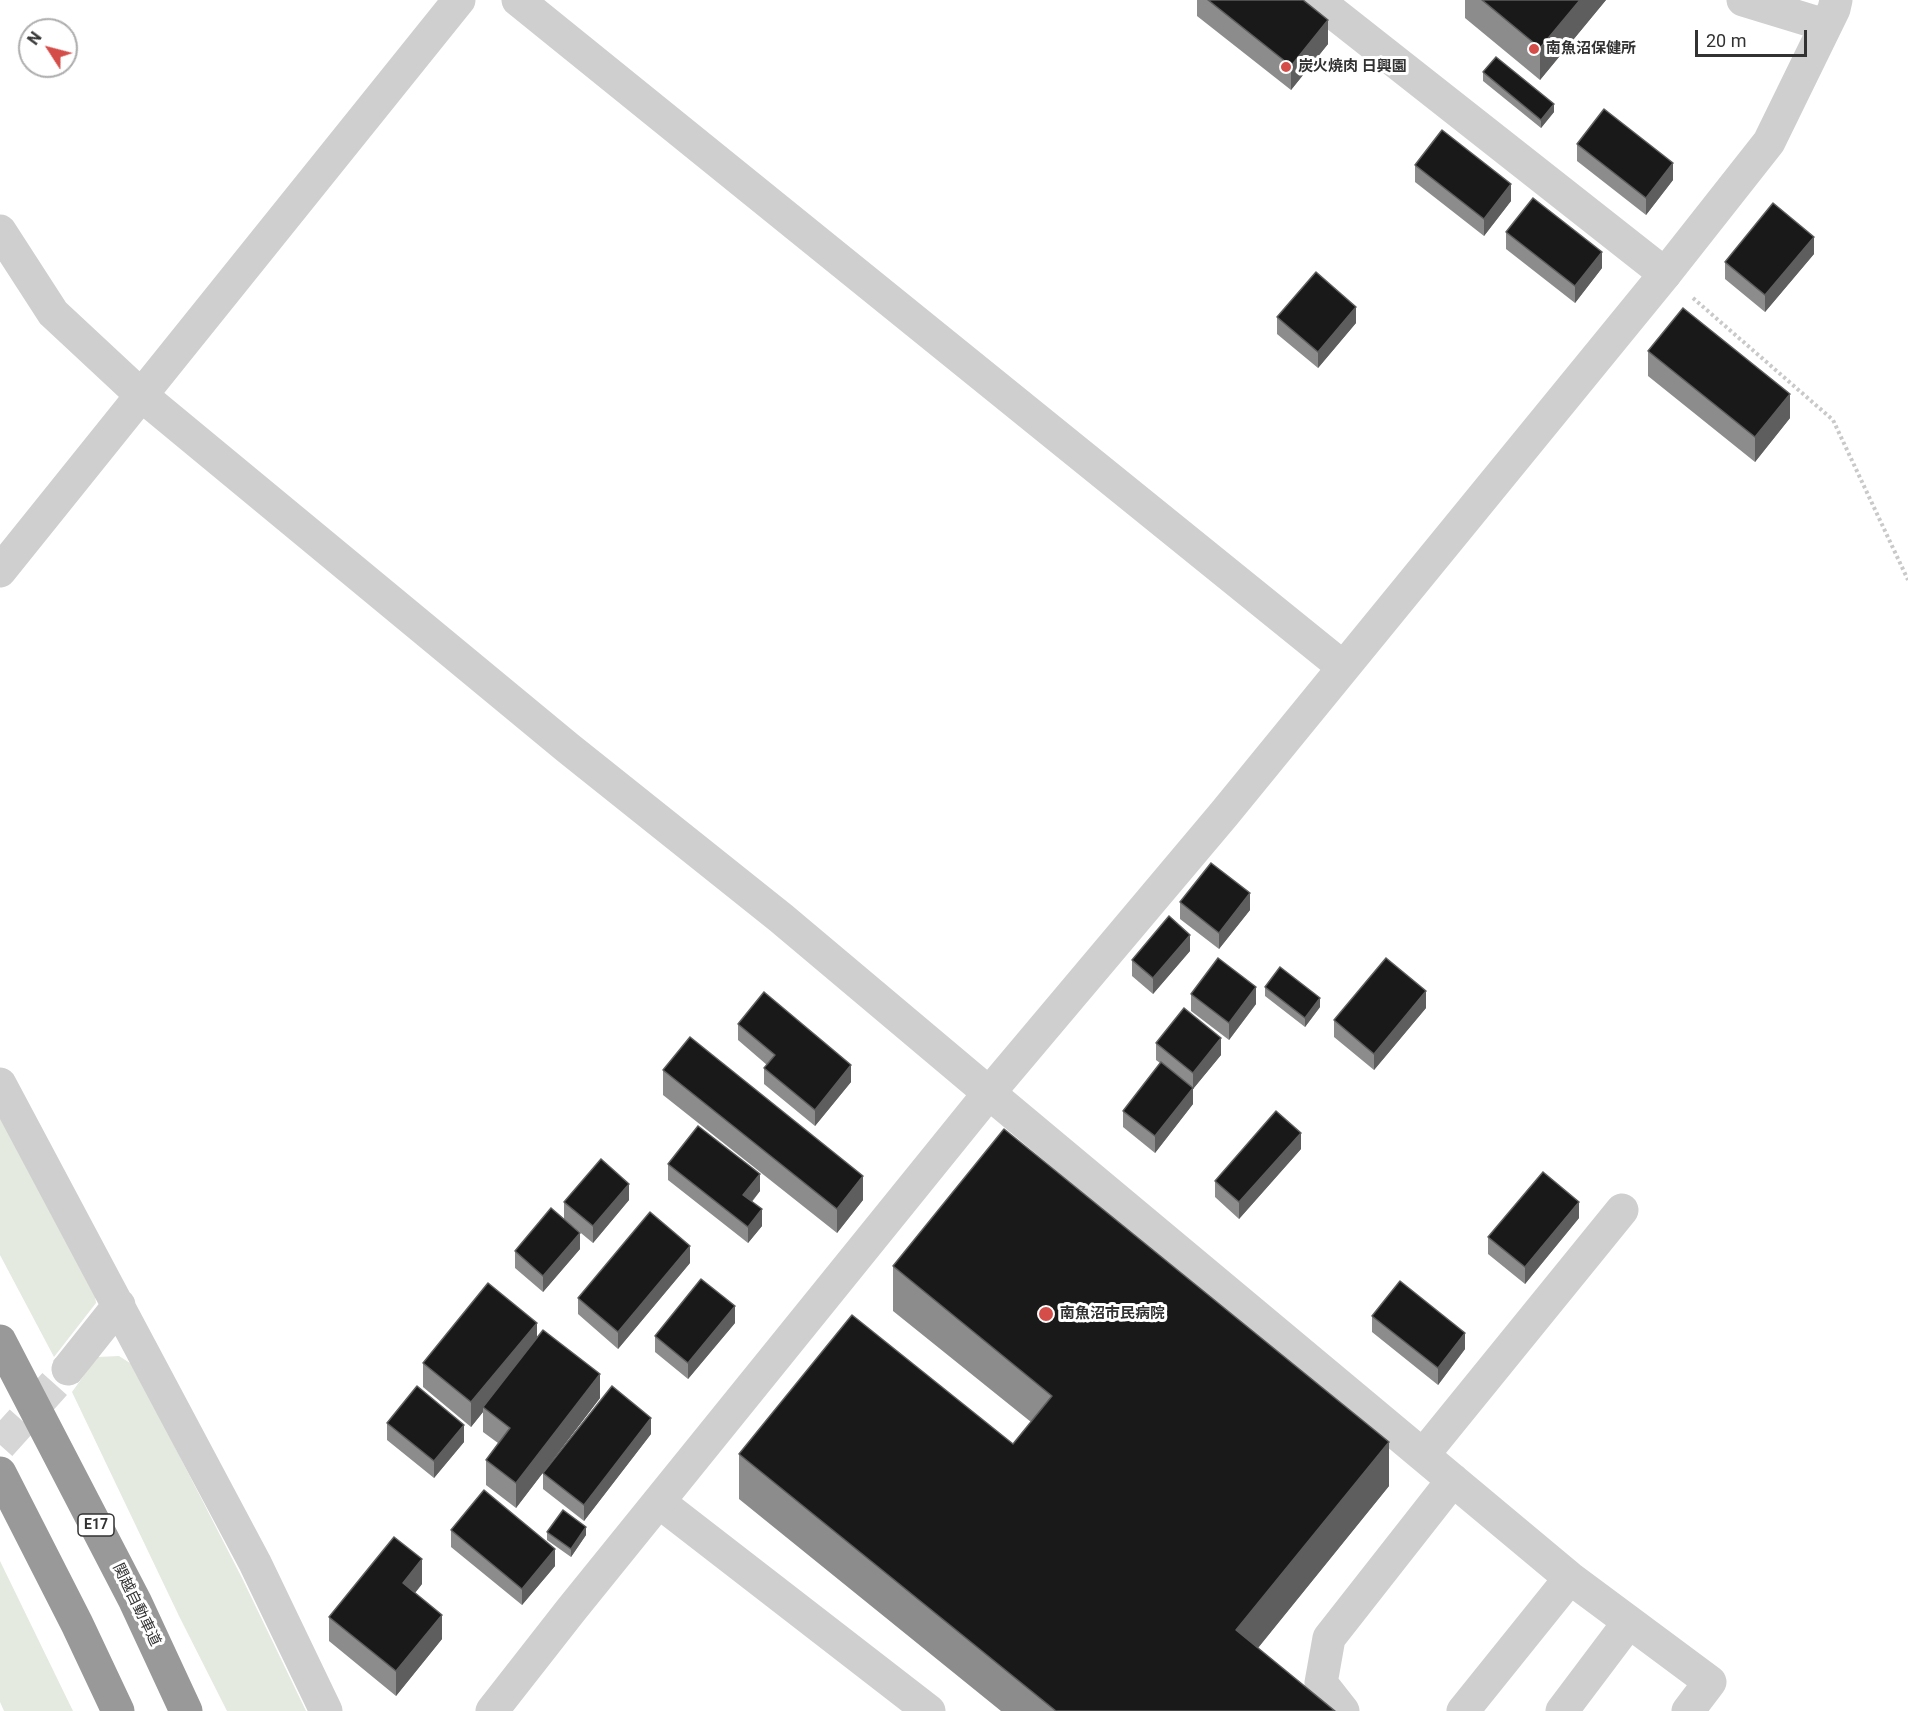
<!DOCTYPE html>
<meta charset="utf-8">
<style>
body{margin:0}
#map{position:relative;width:1908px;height:1711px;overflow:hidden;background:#fff;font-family:Roboto,sans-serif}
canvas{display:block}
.north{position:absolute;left:18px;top:18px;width:60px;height:60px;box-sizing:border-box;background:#fff;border:2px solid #adadad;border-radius:50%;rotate:306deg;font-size:16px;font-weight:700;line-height:24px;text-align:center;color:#323232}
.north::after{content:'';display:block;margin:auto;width:21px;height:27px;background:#d44d49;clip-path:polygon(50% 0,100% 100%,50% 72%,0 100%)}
.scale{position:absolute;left:1695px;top:30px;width:112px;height:27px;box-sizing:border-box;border:3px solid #323232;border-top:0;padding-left:8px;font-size:18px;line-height:21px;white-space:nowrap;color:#323232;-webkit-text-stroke:4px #fff;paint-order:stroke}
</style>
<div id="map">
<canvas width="1908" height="1711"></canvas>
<div class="north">N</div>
<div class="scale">20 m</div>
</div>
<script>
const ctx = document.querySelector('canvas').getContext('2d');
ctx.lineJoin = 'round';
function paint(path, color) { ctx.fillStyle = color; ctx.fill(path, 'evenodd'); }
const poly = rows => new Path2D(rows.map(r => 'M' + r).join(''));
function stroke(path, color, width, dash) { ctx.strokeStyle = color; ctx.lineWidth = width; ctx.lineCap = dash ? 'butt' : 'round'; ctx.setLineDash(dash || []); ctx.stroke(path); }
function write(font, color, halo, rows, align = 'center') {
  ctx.font = font + ' Roboto,"Noto Sans JP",sans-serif'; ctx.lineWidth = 6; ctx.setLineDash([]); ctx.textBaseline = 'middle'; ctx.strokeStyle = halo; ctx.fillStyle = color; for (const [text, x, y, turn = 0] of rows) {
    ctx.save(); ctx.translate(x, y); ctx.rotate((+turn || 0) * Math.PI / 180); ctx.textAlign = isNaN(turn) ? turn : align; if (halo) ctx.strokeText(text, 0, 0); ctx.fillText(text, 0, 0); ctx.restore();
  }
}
paint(poly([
 [0,1111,94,1288,96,1303,54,1357,0,1255],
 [119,1356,133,1365,242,1578,306,1711,227,1711,179,1616,72,1392,97,1357],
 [0,1561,73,1711,4,1711,0,1702]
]), '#e4eadf');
stroke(poly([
 [0,1445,68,1369]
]), '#d6d6d6', 33, [33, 16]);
stroke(poly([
 [1693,298,1833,420,1908,580]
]), '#c9c9c9', 4, [3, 3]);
stroke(poly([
 [518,0,1343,667],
 [1317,0,1665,274],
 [1743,0,1825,25],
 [0,571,459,0],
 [0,1084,255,1563,326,1711],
 [989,1093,1570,1578,1710,1682,1688,1711],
 [68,1369,119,1305],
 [1423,1455,1622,1210],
 [659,1502,929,1711],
 [1343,1711,1321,1683,1329,1638,1453,1480],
 [1463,1711,1570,1578],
 [1562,1711,1629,1622]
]), '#cfcfcf', 33);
stroke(poly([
 [0,231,53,313,141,395,568,748,781,918,989,1093],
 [492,1711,571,1610,989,1093,1224,814,1665,274,1769,142,1834,9,1836,0]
]), '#cfcfcf', 33);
stroke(poly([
 [0,1341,135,1601,186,1711],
 [0,1473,77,1624,118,1711]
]), '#999', 33);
paint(poly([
 [1197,0,1303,0,1328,44,1291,90,1197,16],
 [1465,0,1606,0,1540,80,1465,18],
 [1483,72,1554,112,1541,128,1483,81],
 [1577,144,1673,180,1646,215,1577,161],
 [1415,165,1511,201,1484,236,1415,182],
 [1506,232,1602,268,1575,303,1506,249],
 [1814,254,1765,312,1725,279,1725,262],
 [1277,317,1356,323,1318,368,1277,334],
 [1648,351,1790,418,1755,462,1648,376],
 [1180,902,1250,910,1219,949,1180,919],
 [1190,951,1153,994,1132,976,1132,960],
 [1265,987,1320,1007,1305,1027,1265,996],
 [1191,994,1256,1004,1229,1040,1191,1011],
 [1426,1008,1374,1070,1334,1037,1334,1020],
 [738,1024,851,1082,815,1126,764,1084,764,1068,767,1065,738,1040],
 [1156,1043,1221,1055,1193,1089,1193,1104,1155,1153,1123,1127,1123,1111,1160,1063,1156,1060],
 [663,1070,863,1200,837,1233,663,1095],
 [1301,1149,1239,1219,1215,1197,1215,1181],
 [668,1164,760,1191,752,1202,762,1226,748,1243,668,1180],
 [629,1200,593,1243,564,1219,564,1202],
 [1579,1218,1525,1284,1488,1254,1488,1237],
 [580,1249,543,1292,515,1268,515,1251],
 [690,1263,618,1349,578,1314,578,1298],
 [893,1266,1389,1486,1258,1648,1335,1711,1001,1711,739,1499,739,1454,1013,1444,1031,1422,893,1311],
 [1372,1316,1465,1349,1438,1385,1372,1332],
 [735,1323,688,1379,655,1352,655,1336],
 [537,1337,600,1398,516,1508,486,1485,486,1460,498,1443,483,1432,483,1412,471,1427,423,1387,423,1363],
 [387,1423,464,1442,434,1478,387,1440],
 [651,1434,584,1521,543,1489,543,1473],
 [451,1530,555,1566,522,1605,451,1547],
 [547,1532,586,1535,571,1557,547,1540],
 [422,1584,415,1593,442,1639,396,1696,329,1641,329,1617]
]), '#8c8c8c');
paint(poly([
 [1580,0,1606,0,1540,80,1540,48],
 [1328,20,1328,44,1291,90,1291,66],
 [1554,104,1554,112,1541,128,1541,120],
 [1673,163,1673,180,1646,215,1646,198],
 [1511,184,1511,201,1484,236,1484,219],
 [1814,237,1814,254,1765,312,1765,295],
 [1602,252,1602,268,1575,303,1575,286],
 [1356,307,1356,323,1318,368,1318,352],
 [1790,394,1790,418,1755,462,1755,437],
 [1250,893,1250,910,1219,949,1219,933],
 [1190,935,1190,951,1153,994,1153,978],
 [1256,987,1256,1004,1229,1040,1229,1023],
 [1426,991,1426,1008,1374,1070,1374,1054],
 [1320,998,1320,1007,1305,1027,1305,1018],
 [1221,1038,1221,1055,1193,1089,1193,1104,1155,1153,1155,1136,1193,1088,1193,1073],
 [851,1065,851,1082,815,1126,815,1110],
 [1301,1133,1301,1149,1239,1219,1239,1202],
 [760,1174,760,1191,743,1212,743,1195],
 [863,1176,863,1200,837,1233,837,1209],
 [629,1184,629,1200,593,1243,593,1226],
 [1579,1202,1579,1218,1525,1284,1525,1267],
 [762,1209,762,1226,748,1243,748,1227],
 [580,1233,580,1249,543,1292,543,1276],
 [690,1246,690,1263,618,1349,618,1332],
 [735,1306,735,1323,688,1379,688,1363],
 [537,1323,537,1347,483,1407,483,1412,471,1427,471,1402],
 [1465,1333,1465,1349,1438,1385,1438,1368],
 [600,1374,600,1398,516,1508,516,1483],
 [651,1418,651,1434,584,1521,584,1505],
 [464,1425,464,1442,434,1478,434,1461],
 [1389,1442,1389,1486,1236,1675,1236,1630],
 [586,1527,586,1535,571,1557,571,1549],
 [555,1549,555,1566,522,1605,522,1589],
 [422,1559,422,1584,403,1608,403,1583],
 [442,1615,442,1639,396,1696,396,1671]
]), '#5e5e5e');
const building = poly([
 [1208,0,1303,0,1328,20,1291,66,1208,0],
 [1482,0,1580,0,1540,48,1482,0],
 [1496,57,1554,104,1541,120,1483,72,1496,57],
 [1604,109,1673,163,1646,198,1577,144,1604,109],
 [1442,130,1511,184,1484,219,1415,165,1442,130],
 [1533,198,1602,252,1575,286,1506,232,1533,198],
 [1773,203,1814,237,1765,295,1725,262,1773,203],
 [1316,272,1356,307,1318,352,1277,317,1316,272],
 [1683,308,1790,394,1755,437,1648,351,1683,308],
 [1211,863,1250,893,1219,933,1180,902,1211,863],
 [1169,916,1190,935,1153,978,1132,960,1169,916],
 [1218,958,1256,987,1229,1023,1191,994,1218,958],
 [1386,958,1426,991,1374,1054,1334,1020,1386,958],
 [1280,967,1320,998,1305,1018,1265,987,1280,967],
 [764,992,851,1065,815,1110,764,1068,775,1055,738,1024,764,992],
 [1184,1008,1221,1038,1193,1073,1156,1043,1184,1008],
 [690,1037,863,1176,837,1209,663,1070,690,1037],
 [1161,1062,1193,1088,1155,1136,1123,1111,1161,1062],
 [1276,1111,1301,1133,1239,1202,1215,1181,1276,1111],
 [698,1126,760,1174,743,1195,762,1209,748,1227,668,1164,698,1126],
 [1004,1129,1389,1442,1236,1630,1335,1711,1056,1711,739,1454,852,1315,1013,1444,1052,1396,893,1266,1004,1129],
 [601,1159,629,1184,593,1226,564,1202,601,1159],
 [1543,1172,1579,1202,1525,1267,1488,1237,1543,1172],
 [551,1208,580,1233,543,1276,515,1251,551,1208],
 [650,1212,690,1246,618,1332,578,1298,650,1212],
 [701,1279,735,1306,688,1363,655,1336,701,1279],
 [1400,1281,1465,1333,1438,1368,1372,1316,1400,1281],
 [488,1283,537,1323,471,1402,423,1363,488,1283],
 [543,1330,600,1374,516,1483,486,1460,510,1428,483,1407,543,1330],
 [417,1386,464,1425,434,1461,387,1423,417,1386],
 [612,1386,651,1418,584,1505,543,1473,612,1386],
 [484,1490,555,1549,522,1589,451,1530,484,1490],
 [563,1510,586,1527,571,1549,547,1532,563,1510],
 [394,1537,422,1559,403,1583,442,1615,396,1671,329,1617,394,1537]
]);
paint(building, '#191919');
stroke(building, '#5e5e5e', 1.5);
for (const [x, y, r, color] of [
 [1534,49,6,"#d44d49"],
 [1286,67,6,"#d44d49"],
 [1046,1314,8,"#d44d49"]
]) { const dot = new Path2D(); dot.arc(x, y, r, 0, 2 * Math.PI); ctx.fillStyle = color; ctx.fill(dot); stroke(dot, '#fff', 2); }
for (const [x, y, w] of [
 [96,1525,36]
]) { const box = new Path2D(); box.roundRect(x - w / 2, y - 11, w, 22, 4.5); ctx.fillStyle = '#fff'; ctx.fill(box); stroke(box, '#323232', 1.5); }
write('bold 14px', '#323232', null, [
 ["E17",96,1525]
]);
write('bold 15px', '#323232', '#fff', [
 ["南魚沼保健所",1546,49],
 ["炭火焼肉 日興園",1298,67],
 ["南魚沼市民病院",1060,1314]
], 'left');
write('15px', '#323232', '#fff', [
 ["関越自動車道",136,1605,64]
]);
</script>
